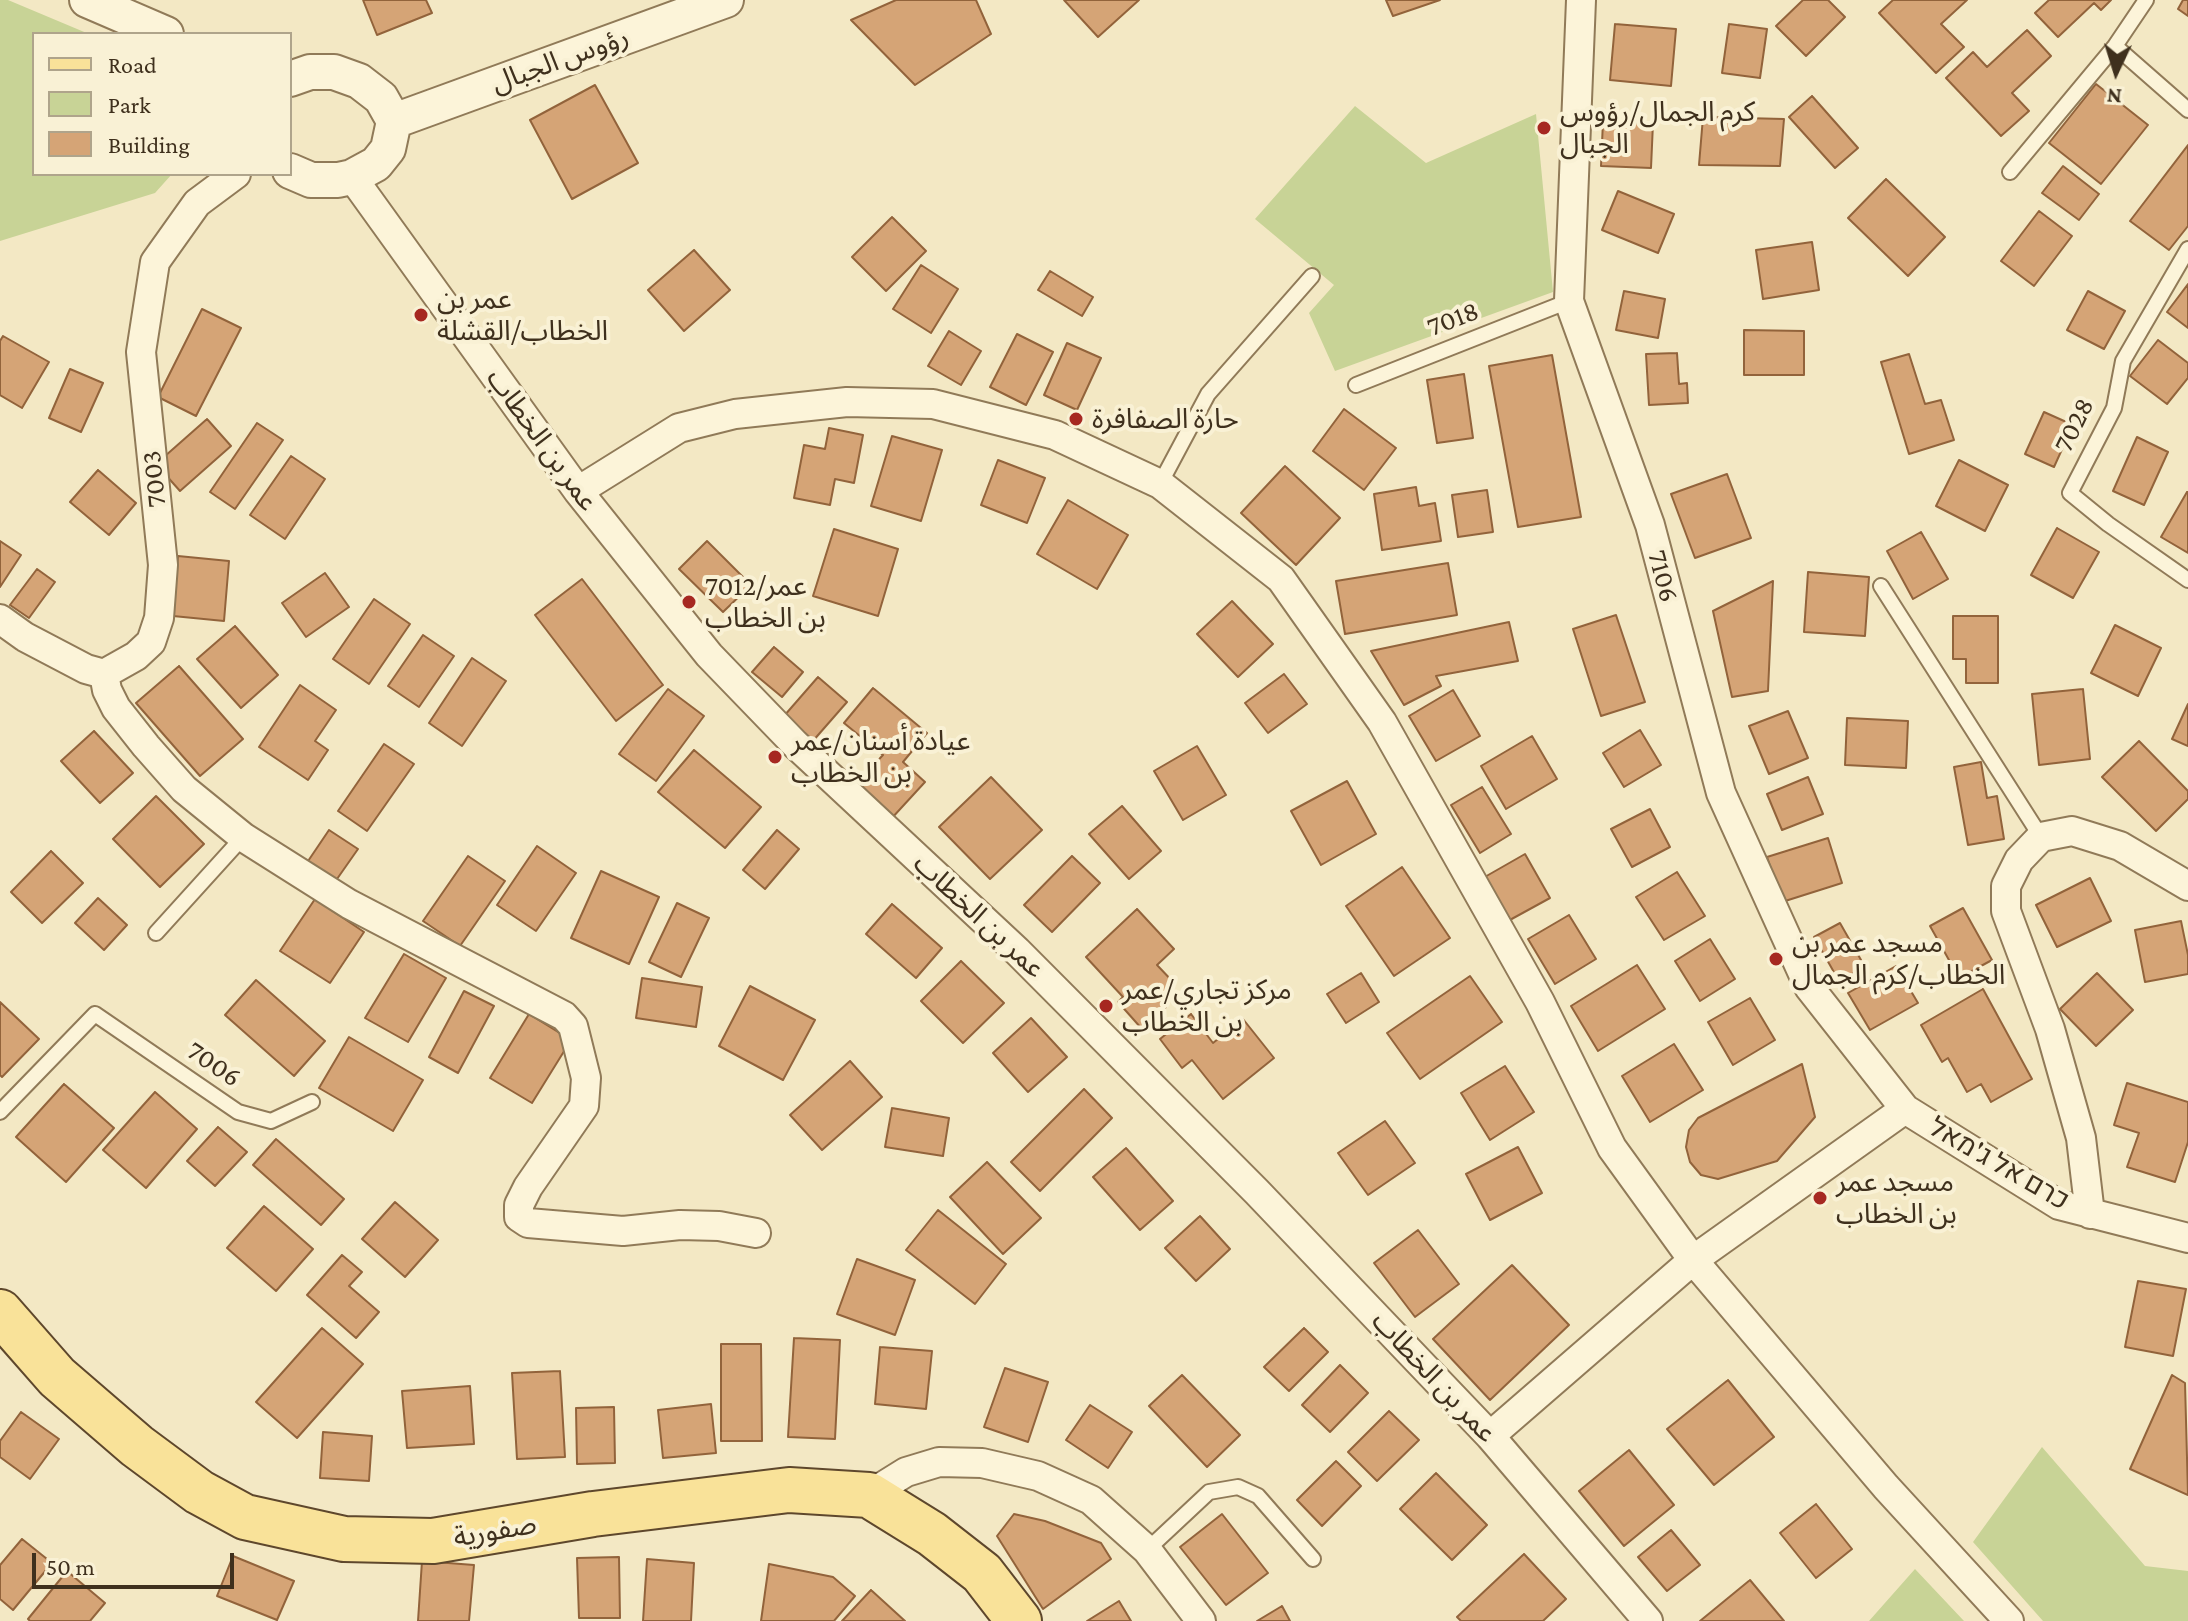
<!DOCTYPE html>
<meta charset="utf-8">
<style>
body{margin:0}
#map{position:relative;width:2188px;height:1621px;overflow:hidden;background:#f3e8c4;font-family:"Crimson Pro",serif}
canvas{display:block}
.legend{position:absolute;left:32px;top:32px;width:260px;height:144px;box-sizing:border-box;background:#f9f1d5;border:2px solid #afa48b;margin:0;padding:10px 14px;list-style:none;font-size:24px;color:#3f301d}
.legend li{display:flex;align-items:center;gap:16px;height:40px}
.legend b{width:40px;border:2px solid #afa48b}
.north{position:absolute;left:2076px;top:32px;width:80px;height:80px;-webkit-text-stroke:6px #f9f1d5;paint-order:stroke;rotate:184deg;font-size:22px;font-weight:700;line-height:32px;text-align:center;color:#3f301d}
.north::after{content:'';display:block;margin:auto;width:28px;height:36px;background:#3f301d;clip-path:polygon(50% 0,100% 100%,50% 72%,0 100%)}
.scale{position:absolute;left:32px;top:1553px;width:202px;height:36px;box-sizing:border-box;border:4px solid #3f301d;border-top:0;padding-left:10px;font-size:24px;line-height:28px;white-space:nowrap;color:#3f301d;-webkit-text-stroke:6px #f9f1d5;paint-order:stroke}
</style>
<div id="map">
<canvas width="2188" height="1621"></canvas>
<ul class="legend">
<li><b style="height:10px;background:#f9e299"></b>Road</li>
<li><b style="height:22px;background:#c8d396"></b>Park</li>
<li><b style="height:22px;background:#d5a476"></b>Building</li>
</ul>
<div class="north">N</div>
<div class="scale">50 m</div>
</div>
<script>
const ctx = document.querySelector('canvas').getContext('2d');
ctx.lineJoin = 'round';
function paint(path, color) { ctx.fillStyle = color; ctx.fill(path, 'evenodd'); }
const poly = rows => new Path2D(rows.map(r => 'M' + r).join(''));
function stroke(path, color, width, dash) { ctx.strokeStyle = color; ctx.lineWidth = width; ctx.lineCap = dash ? 'butt' : 'round'; ctx.setLineDash(dash || []); ctx.stroke(path); }
function write(font, color, halo, rows, align = 'center') {
  ctx.font = font + ' "Crimson Pro","Noto Sans Arabic",Heebo,serif'; ctx.lineWidth = 8; ctx.setLineDash([]); ctx.textBaseline = 'middle'; ctx.strokeStyle = halo; ctx.fillStyle = color; for (const [text, x, y, turn = 0] of rows) {
    ctx.save(); ctx.translate(x, y); ctx.rotate((+turn || 0) * Math.PI / 180); ctx.textAlign = isNaN(turn) ? turn : align; if (halo) ctx.strokeText(text, 0, 0); ctx.fillText(text, 0, 0); ctx.restore();
  }
}
paint(poly([
 [0,0,8,0,89,34,34,34,34,174,172,174,155,193,0,241],
 [1355,106,1426,163,1536,114,1553,292,1335,371,1309,313,1334,285,1255,219],
 [2042,1447,2145,1566,2188,1571,2188,1621,2043,1621,1973,1542],
 [1915,1569,1964,1621,1869,1621]
]), '#c8d396');
const building = poly([
 [363,0,426,0,432,13,377,35,363,0],
 [896,0,976,0,991,34,915,85,851,20,896,0],
 [1064,0,1139,0,1098,37,1064,0],
 [1386,0,1440,0,1393,16,1386,0],
 [1803,0,1828,0,1845,17,1806,56,1776,26,1803,0],
 [1893,0,1967,0,1941,24,1964,47,1936,73,1879,13,1893,0],
 [2049,0,2111,0,2101,10,2094,3,2058,37,2035,13,2049,0],
 [2183,0,2188,0,2188,16,2178,9,2183,0],
 [1615,24,1676,29,1671,86,1610,80,1615,24],
 [1729,24,1767,29,1760,78,1722,73,1729,24],
 [2027,30,2051,56,2012,93,2029,111,2001,136,1946,78,1973,52,1987,67,2027,30],
 [2096,84,2148,125,2101,184,2049,143,2096,84],
 [595,85,638,163,572,199,530,120,595,85],
 [1812,96,1858,148,1835,168,1789,117,1812,96],
 [1703,117,1784,119,1780,166,1699,165,1703,117],
 [1603,121,1653,123,1651,168,1601,166,1603,121],
 [2188,145,2188,226,2169,250,2130,221,2188,145],
 [2063,166,2099,194,2079,220,2042,193,2063,166],
 [1886,179,1945,237,1908,276,1848,218,1886,179],
 [1618,191,1674,214,1658,253,1602,230,1618,191],
 [2039,211,2072,236,2034,286,2001,261,2039,211],
 [892,217,926,251,886,291,852,257,892,217],
 [1812,242,1819,290,1763,299,1756,250,1812,242],
 [694,250,730,290,684,331,648,290,694,250],
 [921,265,958,289,931,333,893,309,921,265],
 [1050,271,1093,297,1082,316,1038,290,1050,271],
 [2188,284,2188,328,2167,312,2188,284],
 [1624,291,1665,299,1658,338,1616,330,1624,291],
 [2088,291,2125,311,2104,349,2067,330,2088,291],
 [202,309,241,328,196,416,158,397,202,309],
 [1744,330,1804,331,1804,375,1744,375,1744,330],
 [949,331,981,351,961,385,928,366,949,331],
 [1017,334,1053,352,1026,405,990,387,1017,334],
 [3,336,49,362,22,408,0,395,0,341,3,336],
 [2158,340,2188,363,2188,378,2167,404,2130,376,2158,340],
 [1067,343,1101,358,1077,410,1044,395,1067,343],
 [1677,353,1679,384,1687,383,1688,403,1649,405,1646,354,1677,353],
 [1909,354,1925,404,1941,400,1954,440,1909,454,1881,362,1909,354],
 [1552,355,1581,517,1518,527,1489,366,1552,355],
 [70,369,103,383,81,432,49,418,70,369],
 [1464,374,1473,438,1437,443,1427,380,1464,374],
 [1344,409,1396,448,1364,490,1313,451,1344,409],
 [2044,412,2073,425,2054,467,2025,454,2044,412],
 [207,419,231,446,180,491,156,464,207,419],
 [257,423,283,440,235,509,210,492,257,423],
 [829,428,863,435,854,483,835,479,830,505,794,498,804,445,825,449,829,428],
 [892,436,942,450,921,521,871,506,892,436],
 [2137,437,2168,452,2144,505,2113,491,2137,437],
 [291,456,325,479,285,539,250,515,291,456],
 [998,460,1045,478,1027,523,981,505,998,460],
 [1959,460,2008,485,1985,531,1936,506,1959,460],
 [1285,466,1340,518,1296,565,1241,513,1285,466],
 [98,470,136,503,109,535,70,502,98,470],
 [1727,474,1751,538,1695,558,1671,494,1727,474],
 [1416,487,1419,506,1435,503,1441,541,1382,550,1374,494,1416,487],
 [1487,490,1493,532,1458,537,1452,495,1487,490],
 [2187,492,2188,492,2188,553,2161,537,2187,492],
 [1068,500,1128,535,1097,589,1037,554,1068,500],
 [2057,528,2099,552,2073,598,2031,575,2057,528],
 [834,529,898,549,878,616,813,596,834,529],
 [1921,532,1948,579,1913,599,1887,551,1921,532],
 [0,541,21,555,0,587,0,541],
 [707,541,751,585,723,612,679,569,707,541],
 [178,556,229,561,224,621,173,616,178,556],
 [1448,563,1457,615,1345,634,1336,581,1448,563],
 [37,569,55,582,29,618,10,605,37,569],
 [1808,572,1869,577,1865,636,1804,632,1808,572],
 [325,573,349,607,306,637,282,603,325,573],
 [582,579,663,685,616,721,535,615,582,579],
 [1773,581,1768,691,1732,697,1713,611,1773,581],
 [374,599,410,624,369,684,333,659,374,599],
 [1232,601,1273,644,1238,677,1197,634,1232,601],
 [1616,615,1645,702,1601,716,1573,629,1616,615],
 [1953,616,1998,616,1998,683,1966,683,1966,659,1953,659,1953,616],
 [1509,622,1518,661,1436,676,1441,686,1404,705,1371,651,1509,622],
 [2115,625,2161,648,2138,696,2091,673,2115,625],
 [235,626,278,675,241,708,197,659,235,626],
 [423,635,454,656,419,707,388,686,423,635],
 [774,647,803,672,782,697,752,672,774,647],
 [472,658,506,681,462,746,429,723,472,658],
 [179,666,243,739,200,776,136,703,179,666],
 [1284,674,1307,704,1268,733,1245,703,1284,674],
 [818,677,847,702,812,742,784,716,818,677],
 [300,685,336,710,315,741,328,750,308,780,259,747,300,685],
 [873,688,927,733,903,762,925,782,891,819,854,786,883,755,844,723,873,688],
 [668,689,704,716,656,781,619,754,668,689],
 [2083,689,2090,759,2039,765,2032,694,2083,689],
 [1453,690,1480,736,1436,761,1409,716,1453,690],
 [2188,704,2188,746,2172,739,2188,704],
 [1788,711,1808,758,1769,774,1749,726,1788,711],
 [1847,718,1908,721,1906,768,1845,765,1847,718],
 [1640,730,1661,765,1624,787,1603,753,1640,730],
 [94,731,133,773,100,803,61,761,94,731],
 [1532,736,1557,779,1506,809,1481,766,1532,736],
 [2139,741,2188,791,2188,799,2156,831,2102,777,2139,741],
 [384,744,414,764,367,831,338,811,384,744],
 [1197,746,1226,795,1183,820,1154,771,1197,746],
 [694,750,761,807,725,848,658,792,694,750],
 [1981,762,1987,798,1997,796,2004,839,1968,845,1954,767,1981,762],
 [991,777,1042,830,990,879,939,827,991,777],
 [1808,777,1823,814,1782,830,1767,794,1808,777],
 [1347,781,1376,834,1321,865,1291,811,1347,781],
 [1482,787,1511,834,1480,853,1451,805,1482,787],
 [156,796,204,844,160,887,113,839,156,796],
 [1122,806,1161,851,1129,879,1089,834,1122,806],
 [1650,809,1670,847,1632,867,1611,829,1650,809],
 [329,830,358,849,330,889,302,870,329,830],
 [777,830,799,849,765,889,743,870,777,830],
 [1828,838,1842,883,1782,902,1767,857,1828,838],
 [537,846,576,873,536,931,497,905,537,846],
 [51,851,83,883,42,923,11,892,51,851],
 [1525,854,1550,898,1508,921,1483,878,1525,854],
 [468,856,505,881,460,946,423,921,468,856],
 [1072,856,1100,883,1052,932,1024,905,1072,856],
 [1402,867,1450,938,1394,976,1346,906,1402,867],
 [601,871,659,897,629,964,571,938,601,871],
 [1677,872,1705,916,1664,940,1636,897,1677,872],
 [2090,878,2111,921,2057,947,2036,905,2090,878],
 [98,898,127,925,104,950,75,923,98,898],
 [315,899,364,932,330,983,280,951,315,899],
 [677,903,709,918,681,977,649,962,677,903],
 [892,904,942,948,916,978,866,934,892,904],
 [1963,908,1992,960,1959,978,1930,926,1963,908],
 [1137,909,1174,949,1157,965,1175,984,1159,999,1166,1007,1142,1029,1118,1002,1123,997,1086,957,1137,909],
 [1569,915,1596,959,1555,984,1528,939,1569,915],
 [2181,921,2188,955,2188,974,2145,982,2135,930,2181,921],
 [1840,923,1865,967,1839,981,1814,937,1840,923],
 [1710,939,1735,979,1700,1001,1675,961,1710,939],
 [404,954,446,978,408,1042,365,1018,404,954],
 [961,961,1004,1003,963,1043,921,1001,961,961],
 [1637,965,1665,1009,1598,1051,1571,1006,1637,965],
 [1896,966,1918,1003,1870,1030,1848,993,1896,966],
 [1361,973,1379,1002,1346,1023,1327,994,1361,973],
 [2097,973,2133,1010,2096,1046,2060,1009,2097,973],
 [1470,976,1502,1022,1420,1079,1387,1033,1470,976],
 [642,978,702,987,696,1027,636,1018,642,978],
 [256,980,325,1041,294,1076,225,1015,256,980],
 [750,986,815,1020,783,1080,719,1046,750,986],
 [1983,989,2032,1079,1991,1102,1981,1084,1967,1092,1948,1058,1942,1062,1921,1025,1983,989],
 [464,991,494,1006,458,1073,429,1057,464,991],
 [1750,998,1775,1040,1733,1065,1708,1022,1750,998],
 [0,1002,39,1039,2,1077,0,1075,0,1002],
 [529,1014,571,1040,532,1103,490,1078,529,1014],
 [1191,1014,1213,1043,1243,1019,1274,1058,1223,1099,1192,1060,1182,1068,1160,1039,1191,1014],
 [1031,1018,1067,1057,1028,1092,993,1053,1031,1018],
 [349,1037,423,1080,393,1131,319,1088,349,1037],
 [1674,1044,1703,1090,1650,1122,1622,1076,1674,1044],
 [850,1061,882,1097,822,1150,790,1115,850,1061],
 [1802,1064,1815,1117,1777,1161,1718,1179,1701,1175,1690,1162,1686,1147,1689,1130,1698,1118,1802,1064],
 [1505,1066,1534,1112,1490,1140,1461,1093,1505,1066],
 [2127,1083,2188,1102,2188,1142,2175,1182,2127,1167,2139,1133,2114,1125,2127,1083],
 [64,1084,114,1128,66,1182,16,1137,64,1084],
 [1084,1089,1112,1118,1040,1191,1011,1162,1084,1089],
 [155,1092,197,1129,146,1188,103,1150,155,1092],
 [892,1108,949,1118,943,1156,885,1147,892,1108],
 [1385,1121,1415,1163,1368,1195,1338,1153,1385,1121],
 [218,1127,247,1152,215,1186,187,1161,218,1127],
 [276,1139,344,1199,321,1225,253,1165,276,1139],
 [1518,1147,1542,1193,1490,1220,1466,1174,1518,1147],
 [1126,1148,1173,1201,1140,1230,1093,1177,1126,1148],
 [987,1162,1041,1218,1003,1254,950,1197,987,1162],
 [395,1202,438,1240,405,1277,362,1239,395,1202],
 [264,1206,313,1249,276,1291,227,1248,264,1206],
 [938,1210,1006,1264,975,1304,906,1250,938,1210],
 [1200,1216,1230,1249,1196,1281,1165,1248,1200,1216],
 [1418,1230,1459,1284,1415,1317,1374,1263,1418,1230],
 [342,1255,362,1272,349,1286,379,1312,356,1338,307,1295,342,1255],
 [857,1259,915,1280,895,1335,837,1314,857,1259],
 [1512,1265,1569,1325,1490,1400,1433,1339,1512,1265],
 [2138,1281,2186,1289,2173,1356,2125,1347,2138,1281],
 [322,1328,363,1364,297,1438,256,1402,322,1328],
 [1304,1328,1328,1352,1289,1391,1264,1367,1304,1328],
 [794,1338,840,1340,835,1439,788,1437,794,1338],
 [721,1344,761,1344,762,1441,721,1441,721,1344],
 [880,1347,932,1351,926,1409,875,1404,880,1347],
 [1340,1365,1368,1393,1330,1432,1302,1405,1340,1365],
 [1005,1368,1048,1382,1028,1442,984,1427,1005,1368],
 [560,1371,565,1457,517,1459,512,1373,560,1371],
 [1182,1375,1240,1435,1207,1467,1149,1406,1182,1375],
 [2172,1375,2185,1383,2188,1495,2130,1469,2172,1375],
 [1728,1380,1774,1437,1714,1485,1667,1429,1728,1380],
 [470,1386,474,1444,407,1448,402,1391,470,1386],
 [711,1404,716,1453,663,1458,658,1410,711,1404],
 [1090,1405,1132,1432,1108,1468,1066,1440,1090,1405],
 [614,1407,615,1463,577,1464,576,1408,614,1407],
 [1389,1411,1419,1440,1377,1481,1348,1452,1389,1411],
 [21,1412,59,1439,30,1479,0,1457,0,1441,21,1412],
 [323,1432,372,1436,369,1481,320,1478,323,1432],
 [1629,1450,1674,1505,1624,1546,1579,1491,1629,1450],
 [1336,1461,1361,1486,1322,1526,1297,1500,1336,1461],
 [1436,1473,1487,1525,1452,1560,1400,1509,1436,1473],
 [1816,1504,1852,1549,1816,1578,1780,1533,1816,1504],
 [1014,1514,1045,1521,1101,1543,1111,1559,1043,1609,997,1536,1014,1514],
 [1222,1514,1268,1573,1226,1605,1180,1547,1222,1514],
 [1671,1530,1700,1565,1667,1591,1638,1557,1671,1530],
 [22,1539,52,1563,13,1610,0,1599,0,1565,22,1539],
 [1524,1554,1566,1599,1543,1621,1461,1621,1457,1617,1524,1554],
 [233,1556,294,1581,277,1620,217,1596,233,1556],
 [619,1557,620,1618,579,1618,577,1558,619,1557],
 [647,1559,694,1563,691,1621,643,1621,647,1559],
 [422,1561,474,1565,469,1621,418,1621,422,1561],
 [769,1564,833,1577,855,1596,834,1621,761,1621,769,1564],
 [67,1571,105,1603,90,1621,30,1621,28,1619,67,1571],
 [1750,1580,1784,1621,1700,1621,1750,1580],
 [871,1590,905,1621,842,1621,871,1590],
 [1119,1601,1131,1621,1087,1621,1119,1601],
 [1282,1606,1290,1621,1257,1621,1282,1606]
]);
paint(building, '#d5a476');
stroke(building, '#92633b', 2);
const service = poly([
 [2115,46,2188,110],
 [2010,172,2115,46,2146,0],
 [2188,249,2123,361,2114,408,2070,493,2108,524,2188,580],
 [1356,385,1569,301],
 [1160,484,1208,394,1312,276],
 [1881,586,2041,837],
 [156,933,243,837],
 [0,1112,95,1014,238,1112,271,1121,312,1102],
 [1147,1550,1209,1492,1238,1487,1258,1496,1313,1559]
]);
const minor = poly([
 [1581,0,1569,301,1650,525,1721,793,1809,987,1905,1109,2059,1205,2188,1238],
 [352,177,578,491,709,655,795,744,1017,951,1257,1192,1490,1436,1648,1621],
 [578,491,679,428,735,414,847,402,933,404,1055,435,1160,484,1281,579,1382,722,1540,1002,1612,1148,1693,1260,1886,1487,2009,1621],
 [0,619,25,637,86,669,104,674,136,656,151,642,159,618,163,565,141,352,155,262,197,203,236,174],
 [104,674,107,690,116,708,146,746,184,789,243,837,349,904,564,1016,573,1026,586,1078,584,1106,528,1187,519,1205,519,1217,528,1223,623,1231,680,1225,719,1226,756,1233],
 [2090,1214,2081,1138,2050,1029,2006,911,2006,886,2019,860,2041,837,2072,831,2120,846,2188,886],
 [1490,1436,1693,1260,1905,1109],
 [869,1495,906,1472,939,1462,982,1463,1038,1476,1091,1500,1147,1550,1201,1621]
]);
const tertiary = poly([
 [87,0,166,34],
 [290,79,310,72,334,72,359,81,381,98,394,121,388,149,376,164,352,177,338,180,311,180,290,171],
 [394,121,726,0]
]);
const primary = poly([
 [0,1312,57,1377,137,1446,199,1492,245,1517,344,1539,433,1541,593,1514,789,1490,869,1495,932,1534,982,1573,1019,1621]
]);
stroke(service, '#907a58', 18);
stroke(minor, '#907a58', 32);
stroke(tertiary, '#907a58', 38);
stroke(primary, '#5e472c', 48);
stroke(service, '#fcf4d9', 14);
stroke(minor, '#fcf4d9', 28);
stroke(tertiary, '#fcf4d9', 34);
stroke(primary, '#f9e299', 44);
for (const [x, y, r, color] of [
 [1544,128,8,"#a62821"],
 [421,315,8,"#a62821"],
 [1076,419,8,"#a62821"],
 [689,602,8,"#a62821"],
 [775,757,8,"#a62821"],
 [1776,959,8,"#a62821"],
 [1106,1006,8,"#a62821"],
 [1820,1198,8,"#a62821"]
]) { const dot = new Path2D(); dot.arc(x, y, r, 0, 2 * Math.PI); ctx.fillStyle = color; ctx.fill(dot); stroke(dot, '#f9f1d5', 3); }
write('28px', '#3f301d', '#f9f1d5', [
 ["رؤوس الجبال",560,60,-20],
 ["7018",1453,319,-21],
 ["7028",2074,425,-64],
 ["عمر بن الخطاب",542,440,54],
 ["7003",154,479,-96],
 ["7106",1663,576,75],
 ["عمر بن الخطاب",979,916,43],
 ["7006",214,1064,34],
 ["כרם אל ג'מאל",1999,1164,30],
 ["عمر بن الخطاب",1434,1377,47],
 ["صفورية",495,1531,-10]
]);
write('28px', '#3f301d', '#f9f1d5', [
 ["كرم الجمال/رؤوس",1560,112],
 ["الجبال",1560,144],
 ["عمر بن",437,299],
 ["الخطاب/القشلة",437,331],
 ["حارة الصفافرة",1092,419],
 ["7012/عمر",705,586],
 ["بن الخطاب",705,618],
 ["عيادة أسنان/عمر",791,741],
 ["بن الخطاب",791,773],
 ["مسجد عمر بن",1792,943],
 ["الخطاب/كرم الجمال",1792,975],
 ["مركز تجاري/عمر",1122,990],
 ["بن الخطاب",1122,1022],
 ["مسجد عمر",1836,1182],
 ["بن الخطاب",1836,1214]
], 'left');
</script>
